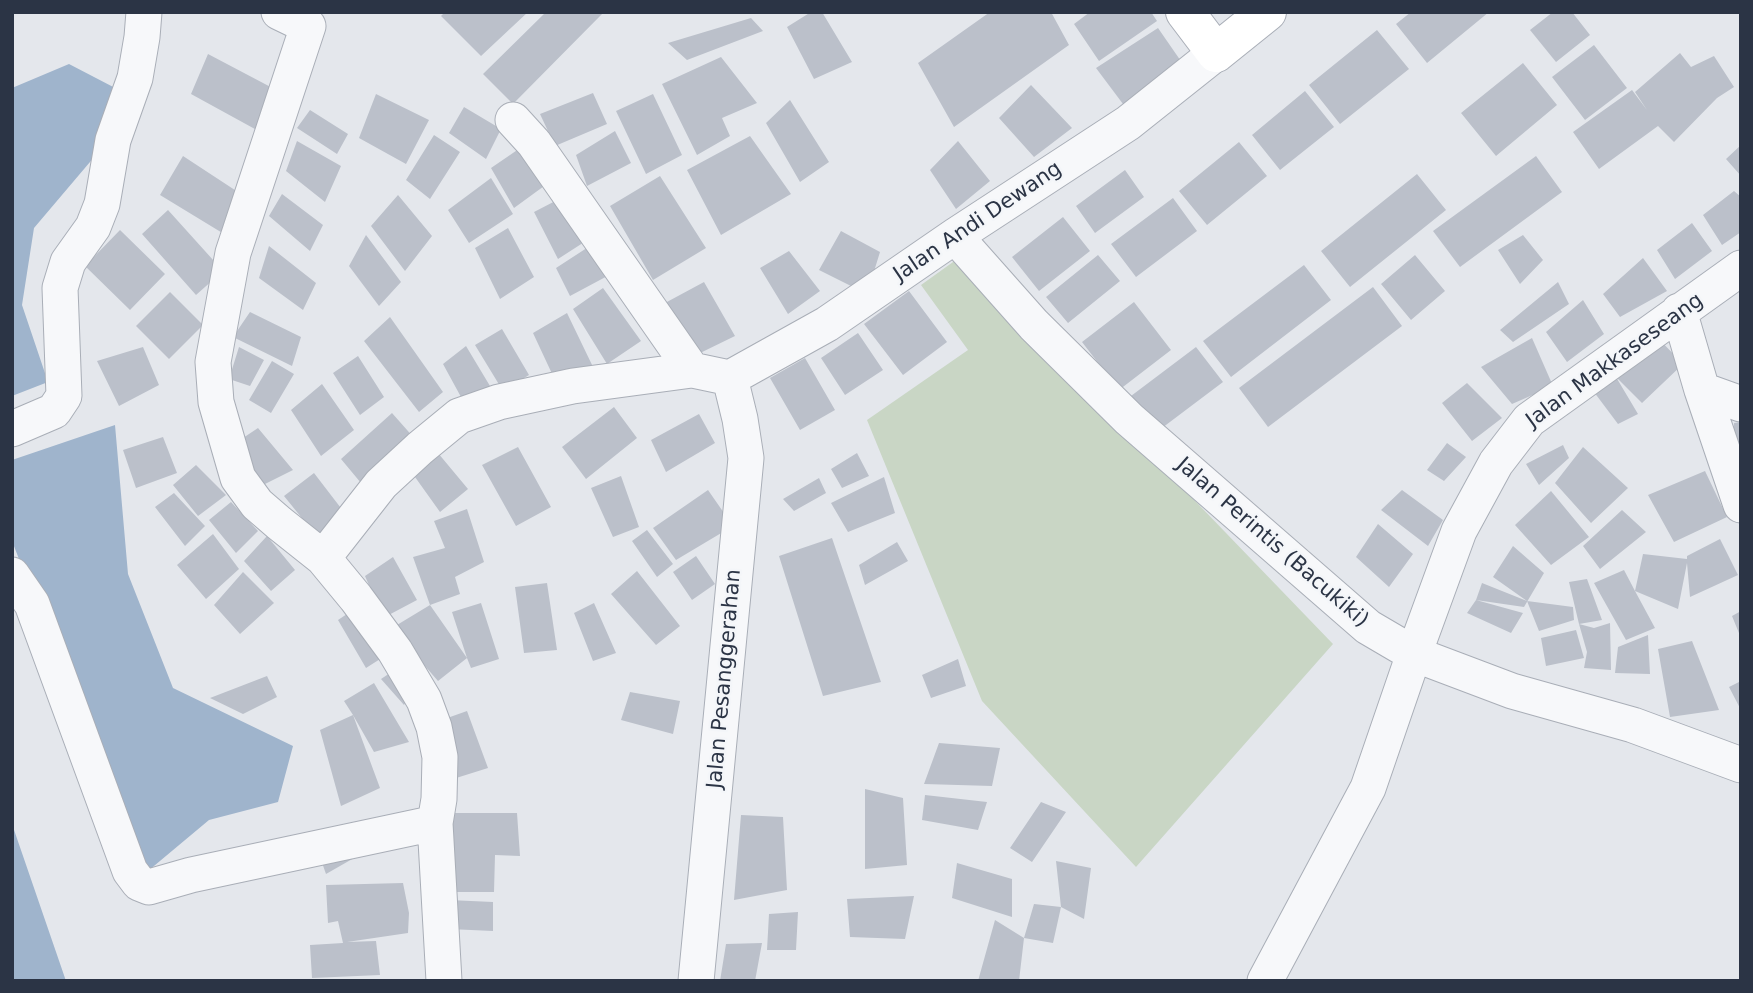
<!DOCTYPE html>
<style>
body{margin:0}
#map{position:relative;width:1753px;height:993px;overflow:hidden;background:#e4e7ec;font-family:"DejaVu Sans",sans-serif}
canvas{display:block}
.frame{position:absolute;inset:0;border:14px solid #2b3445;pointer-events:none}
</style>
<div id="map">
<canvas width="1753" height="993"></canvas>
<div class="frame"></div>
</div>
<script>
const ctx = document.querySelector('canvas').getContext('2d');
ctx.lineJoin = 'round';
function paint(path, color) { ctx.fillStyle = color; ctx.fill(path, 'evenodd'); }
const poly = rows => new Path2D(rows.map(r => 'M' + r).join(''));
function stroke(path, color, width, dash) { ctx.strokeStyle = color; ctx.lineWidth = width; ctx.lineCap = dash ? 'butt' : 'round'; ctx.setLineDash(dash || []); ctx.stroke(path); }
function write(font, color, halo, rows, align = 'center') {
  ctx.font = font + ' "DejaVu Sans",sans-serif'; ctx.lineWidth = 5; ctx.setLineDash([]); ctx.textBaseline = 'middle'; ctx.strokeStyle = halo; ctx.fillStyle = color; for (const [text, x, y, turn = 0] of rows) {
    ctx.save(); ctx.translate(x, y); ctx.rotate((+turn || 0) * Math.PI / 180); ctx.textAlign = isNaN(turn) ? turn : align; if (halo) ctx.strokeText(text, 0, 0); ctx.fillText(text, 0, 0); ctx.restore();
  }
}
paint(poly([
 [960,257,1333,644,1136,867,982,701,867,420,968,350,921,285]
]), '#c9d6c5');
paint(poly([
 [69,64,119,90,101,149,34,228,22,305,48,382,12,396,12,88],
 [115,425,128,574,173,688,293,746,278,802,209,820,142,876,12,541,12,460],
 [12,824,66,981,12,981]
]), '#9fb4cc');
paint(poly([
 [445,12,528,12,481,56,441,16],
 [546,12,604,12,513,104,483,74],
 [811,12,822,12,852,62,814,79,787,27],
 [990,12,1051,12,1069,45,954,127,918,63],
 [1090,12,1151,12,1157,21,1099,61,1074,24],
 [1411,12,1489,12,1427,63,1396,24],
 [1553,12,1572,12,1590,35,1556,62,1530,30],
 [751,18,763,31,687,60,668,43],
 [1158,28,1185,67,1129,112,1096,68],
 [1377,30,1409,69,1340,124,1309,85],
 [1594,45,1627,88,1585,120,1552,77],
 [1680,53,1691,67,1714,56,1734,87,1717,98,1674,142,1658,126,1599,169,1573,132,1632,90,1647,110,1635,92],
 [208,54,282,93,264,134,191,94],
 [721,57,757,103,722,118,730,136,697,155,662,84],
 [1523,63,1557,105,1496,156,1461,113],
 [1031,85,1072,128,1034,157,999,118],
 [1305,91,1334,127,1280,170,1252,135],
 [593,93,607,124,555,146,540,114],
 [376,94,429,120,406,164,359,138],
 [653,94,682,155,646,174,616,111],
 [790,100,829,162,800,182,766,123],
 [464,107,501,129,486,159,449,133],
 [310,110,348,134,337,154,297,128],
 [615,131,631,163,587,186,576,155],
 [434,135,460,152,430,199,406,180],
 [750,136,791,194,721,235,687,170],
 [297,141,341,166,325,202,286,171],
 [958,141,990,181,956,209,930,170],
 [529,142,551,181,514,208,491,168],
 [1239,142,1267,176,1207,225,1179,191],
 [1741,145,1741,176,1726,159],
 [183,156,244,196,229,237,160,195],
 [1536,156,1562,192,1460,267,1433,231],
 [1125,170,1144,197,1095,233,1076,206],
 [1417,174,1446,210,1350,287,1321,251],
 [660,176,706,248,653,280,610,206],
 [491,178,513,214,469,243,448,210],
 [1734,191,1741,197,1741,232,1722,245,1703,215],
 [282,194,323,225,310,251,269,216],
 [398,195,432,236,405,271,371,226],
 [563,197,589,239,558,259,534,212],
 [1173,198,1197,231,1136,277,1111,244],
 [168,210,223,271,196,295,142,234],
 [1063,217,1090,251,1039,291,1012,257],
 [1692,223,1712,251,1675,279,1657,250],
 [508,228,534,277,500,299,475,248],
 [120,230,165,274,130,310,85,266],
 [841,231,880,252,867,294,819,270],
 [366,235,401,282,379,306,349,266],
 [1523,235,1543,260,1520,284,1498,250],
 [596,242,613,273,570,296,556,268],
 [269,246,316,283,303,310,259,278],
 [789,251,820,291,788,314,760,268],
 [1098,255,1120,281,1068,323,1046,297],
 [1415,255,1445,291,1411,320,1381,284],
 [1643,258,1667,291,1620,317,1603,294],
 [1304,265,1331,300,1231,377,1203,341],
 [704,282,735,336,696,355,665,303],
 [1558,282,1569,304,1513,342,1500,330],
 [1373,287,1402,326,1268,427,1239,388],
 [603,288,641,341,607,364,573,309],
 [909,291,947,342,903,375,864,324],
 [170,292,203,325,169,359,136,326],
 [1583,300,1604,334,1567,362,1546,332],
 [1134,302,1171,350,1119,390,1082,342],
 [250,312,301,337,292,366,233,337],
 [567,313,594,369,554,378,533,333],
 [390,317,443,392,419,412,364,341],
 [502,329,529,375,503,391,475,345],
 [858,333,883,370,845,395,821,358],
 [1655,335,1683,364,1642,403,1616,377,1638,414,1618,424,1594,392],
 [1532,338,1553,386,1512,404,1481,367],
 [466,346,493,391,467,408,443,364],
 [143,347,159,385,119,406,97,361],
 [239,347,264,360,250,386,229,379],
 [1196,347,1223,382,1154,434,1127,399],
 [358,356,384,397,360,415,333,373],
 [805,358,835,410,800,430,770,378],
 [272,361,294,374,271,413,249,400],
 [1467,383,1502,418,1472,441,1442,403],
 [322,384,354,430,321,456,291,410],
 [614,407,637,438,586,479,562,447],
 [392,413,415,439,361,483,341,459],
 [699,414,715,443,666,472,651,440],
 [1741,422,1741,456,1733,457,1734,423],
 [258,428,293,470,259,487,234,444],
 [163,437,177,473,136,488,123,450],
 [1447,443,1466,457,1444,481,1427,470],
 [1563,445,1569,458,1539,485,1526,464],
 [518,447,551,507,516,526,482,465],
 [1583,447,1628,488,1591,523,1555,483],
 [438,453,468,489,440,512,415,477],
 [857,453,869,476,842,488,831,469],
 [196,465,226,495,198,516,173,485],
 [1705,471,1727,517,1674,542,1648,495],
 [314,473,347,516,318,538,284,496],
 [621,476,639,527,613,537,591,488],
 [884,477,895,513,848,532,831,503],
 [819,478,826,493,794,511,783,499],
 [708,490,733,526,676,560,653,528],
 [1402,490,1443,520,1428,546,1381,510],
 [1551,491,1589,537,1551,565,1515,525],
 [174,493,205,526,185,546,155,507],
 [231,502,258,531,236,553,209,520],
 [467,509,484,562,455,577,460,594,430,605,413,557,445,548,434,521],
 [1622,510,1646,532,1600,569,1583,546],
 [1378,524,1413,554,1389,587,1356,557],
 [647,530,673,564,657,577,632,541],
 [213,534,239,569,206,599,177,565],
 [267,536,295,570,271,591,244,561],
 [832,538,881,682,823,696,779,556],
 [1720,539,1738,575,1690,597,1687,563,1678,609,1635,591,1655,628,1626,640,1594,583,1624,570,1635,591,1643,554,1687,559,1687,556],
 [897,542,908,561,865,585,859,565],
 [1513,546,1544,573,1524,607,1476,600,1523,613,1511,633,1467,613,1476,600,1482,583,1527,601,1493,577],
 [696,556,715,584,692,600,673,572],
 [393,557,417,600,383,618,365,576],
 [637,571,680,626,656,645,611,594],
 [243,572,274,603,240,634,214,605],
 [1587,579,1602,620,1579,624,1569,582],
 [547,583,557,650,524,653,515,587],
 [1527,601,1573,607,1574,620,1539,631],
 [481,603,499,659,471,668,467,658,438,681,392,628,430,605,467,658,452,612],
 [594,603,616,653,593,661,574,613],
 [359,606,388,654,366,668,338,620],
 [1741,611,1741,638,1732,616],
 [1610,623,1611,670,1584,668,1587,652,1579,624,1594,628],
 [1576,630,1584,658,1546,666,1541,638],
 [1648,635,1650,674,1615,673,1618,647],
 [1692,641,1719,710,1670,717,1658,649],
 [958,659,966,686,931,698,922,675],
 [396,669,411,693,404,705,381,679],
 [267,676,277,697,243,714,210,698],
 [1741,681,1741,710,1729,687],
 [374,683,409,742,374,752,353,715,380,788,341,806,320,730,353,715,344,701],
 [630,692,680,701,673,734,621,720],
 [467,711,488,768,453,779,436,722],
 [939,743,1000,748,992,786,924,784],
 [865,789,903,798,907,865,865,869],
 [925,795,987,802,978,830,922,820],
 [1041,802,1066,812,1032,862,1010,848],
 [453,813,517,813,520,856,495,855,494,892,452,892],
 [741,815,783,817,787,890,734,900],
 [361,854,326,874,320,857],
 [1056,861,1091,868,1084,919,1061,907],
 [957,863,1012,879,1012,917,952,898],
 [403,883,409,913,408,933,347,942,376,941,380,975,312,978,310,945,343,943,338,921,328,923,326,885],
 [914,896,905,939,850,937,847,899],
 [449,900,493,902,493,931,449,929],
 [1034,904,1061,907,1053,943,1024,938],
 [798,912,796,950,767,950,769,914],
 [995,920,1024,938,1019,981,978,981],
 [762,943,755,981,720,981,726,944]
]), '#bbc0ca');
const minor = poly([
 [279,12,308,26,233,253,213,362,216,402,238,478,257,504,279,523,323,558,381,484,420,448,459,416,499,402,573,386,692,370,730,378],
 [513,120,534,143,692,370],
 [955,236,1034,325,1129,419,1368,627,1414,654,1512,691,1633,725,1741,765],
 [1679,311,1702,390,1741,505],
 [730,378,827,324,955,236,1128,123,1216,53],
 [1702,390,1741,404],
 [12,429,54,411,64,396,60,288,68,262,93,227,102,204,113,140,135,78,142,37,144,12],
 [12,575,32,604,130,871,139,883,149,887,191,875,435,823,439,799,440,757,434,727,424,700,395,651,356,598,323,558],
 [435,823,444,981],
 [696,981,746,458,740,419,730,378],
 [1265,981,1368,788,1414,654,1459,531,1496,463,1529,420,1741,268]
]);
const secondary = poly([
 [1185,12,1216,53,1267,12]
]);
stroke(minor, '#a9aeb7', 37);
stroke(secondary, '#a9aeb7', 40);
stroke(minor, '#f7f8fa', 35);
stroke(secondary, '#fff', 38);
write('21px', '#2b3445', '#f4f6f9', [
 ["Jalan Andi Dewang",978,222,-34],
 ["Jalan Makkaseseang",1615,361,-36],
 ["Jalan Perintis (Bacukiki)",1272,543,41],
 ["Jalan Pesanggerahan",725,679,-85]
]);
</script>
